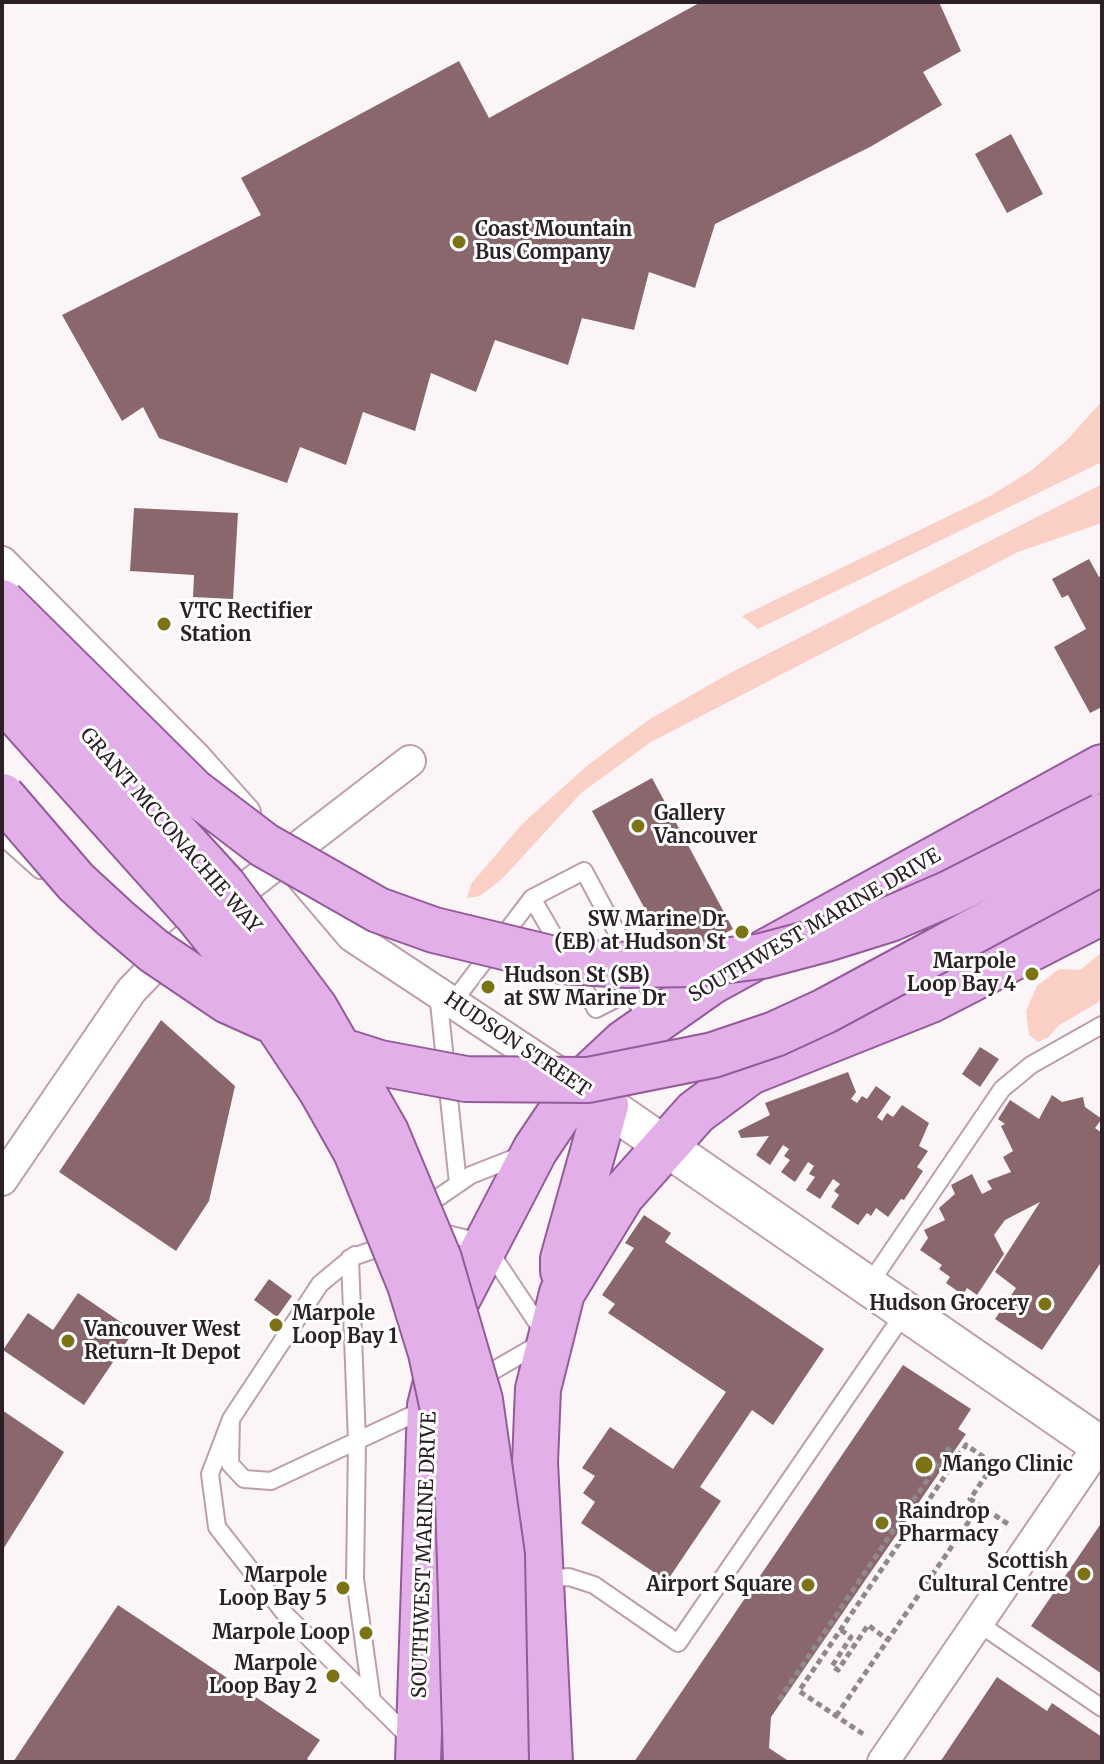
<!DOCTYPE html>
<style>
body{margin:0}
#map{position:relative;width:1104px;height:1764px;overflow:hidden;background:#fcf5f8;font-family:Merriweather,serif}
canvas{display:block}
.frame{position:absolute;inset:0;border:4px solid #2c2026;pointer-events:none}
</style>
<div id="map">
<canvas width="1104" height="1764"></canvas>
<div class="frame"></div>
</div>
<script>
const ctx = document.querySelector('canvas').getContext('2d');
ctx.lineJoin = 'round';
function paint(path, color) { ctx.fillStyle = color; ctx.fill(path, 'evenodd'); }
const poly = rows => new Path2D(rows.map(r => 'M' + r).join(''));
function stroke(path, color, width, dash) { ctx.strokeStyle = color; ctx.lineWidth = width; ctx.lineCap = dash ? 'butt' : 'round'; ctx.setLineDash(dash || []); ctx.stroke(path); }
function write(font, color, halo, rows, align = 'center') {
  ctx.font = font + ' Merriweather,serif'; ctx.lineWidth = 6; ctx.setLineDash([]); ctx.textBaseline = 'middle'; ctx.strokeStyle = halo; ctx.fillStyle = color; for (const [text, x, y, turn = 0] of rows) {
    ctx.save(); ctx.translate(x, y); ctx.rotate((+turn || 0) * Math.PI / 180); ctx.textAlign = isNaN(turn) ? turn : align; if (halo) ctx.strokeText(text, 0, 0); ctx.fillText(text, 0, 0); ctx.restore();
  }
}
paint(poly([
 [1102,401,1102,462,758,629,742,616,990,496,1032,470,1067,440],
 [1102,484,1102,523,1018,552,651,742,581,793,502,879,480,896,467,898,471,884,522,824,588,765,650,719,730,673],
 [1102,952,1102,1000,1058,1026,1049,1037,1038,1042,1029,1035,1026,1011,1037,986,1059,969,1080,970]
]), '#fad0c6');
paint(poly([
 [701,2,939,2,961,51,923,72,942,105,870,147,715,224,695,288,649,272,634,330,582,318,568,365,495,340,476,392,431,373,415,431,363,412,346,465,300,447,287,483,159,438,143,407,122,421,62,315,261,215,241,178,459,61,489,118],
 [1011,134,1043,194,1007,213,975,154],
 [134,508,238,513,233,599,193,597,194,575,130,571],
 [1089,559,1099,577,1102,575,1102,707,1090,713,1054,647,1086,629,1068,595,1062,598,1052,579],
 [652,778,733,929,673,961,592,811],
 [161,1020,235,1086,209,1201,176,1251,59,1172],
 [980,1047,999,1059,980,1087,962,1074],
 [848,1072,856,1092,851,1099,857,1103,862,1096,867,1099,876,1086,891,1097,877,1117,882,1121,887,1113,893,1117,902,1105,929,1123,919,1146,928,1151,917,1167,923,1171,904,1200,901,1199,888,1217,876,1208,871,1216,867,1213,858,1225,831,1207,839,1195,834,1191,840,1184,833,1179,820,1199,806,1190,815,1177,809,1174,814,1166,808,1162,795,1182,781,1172,790,1160,784,1156,789,1149,783,1145,770,1165,756,1155,769,1136,741,1138,738,1131,770,1115,765,1103],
 [1052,1095,1062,1102,1083,1097,1085,1107,1102,1119,1095,1128,1102,1133,1102,1261,1042,1350,995,1319,1016,1288,995,1272,1040,1202,1005,1220,994,1235,1004,1254,977,1295,967,1288,963,1295,946,1283,950,1277,939,1269,942,1265,920,1250,928,1238,924,1230,945,1220,939,1208,955,1194,951,1185,972,1174,982,1194,992,1189,987,1181,1011,1172,1003,1157,1013,1151,1001,1126,1005,1124,998,1119,1010,1100,1039,1119],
 [644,1215,671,1233,665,1242,824,1349,773,1425,752,1410,700,1487,721,1501,667,1581,581,1523,595,1502,583,1493,595,1476,582,1468,610,1427,673,1469,726,1392,608,1313,615,1304,602,1295,634,1248,625,1243],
 [269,1279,292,1296,277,1317,254,1300],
 [78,1293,134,1331,84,1405,3,1350,28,1313,53,1330],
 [903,1365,971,1409,958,1429,966,1434,771,1717,769,1748,790,1762,634,1762],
 [2,1410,64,1452,2,1551],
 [1102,1522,1102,1674,1031,1626],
 [118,1605,320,1740,307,1759,312,1762,13,1762],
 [997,1677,1047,1711,1052,1703,1102,1737,1102,1762,940,1762]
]), '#8a676c');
const service = poly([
 [2,836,40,870],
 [629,992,596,1009,532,898,584,871,638,972,629,992,651,1022],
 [438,993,458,1184],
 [453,1002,532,898],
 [420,1210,471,1175,522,1155],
 [435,1231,484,1243,548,1339,477,1380],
 [355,1255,320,1284,231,1419,210,1474,217,1527,286,1615,412,1740],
 [868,1286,1002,1089,1031,1065,1102,1025],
 [231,1419,230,1464,244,1479,271,1481,425,1409],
 [543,1579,569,1577,594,1585,678,1643,905,1312],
 [978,1623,1102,1708],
 [372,1701,355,1579,357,1442,350,1258,390,1244]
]);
const minor = poly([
 [2,562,196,758,245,813],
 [301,876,352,936,570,1080],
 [2,1180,131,991,152,969,240,892,410,761],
 [883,1762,1102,1441]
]);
const tertiary = poly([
 [584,1090,1102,1447]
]);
const primary = poly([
 [563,1271,563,1259,606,1105],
 [418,1762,430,1406,455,1304,535,1150,578,1086,624,1043,711,982,1102,767],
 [550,1762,535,1462,538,1389,562,1293,622,1195,696,1112,750,1072,931,1000,1102,912]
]);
stroke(service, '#be9dae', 20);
stroke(minor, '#be9dae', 34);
stroke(tertiary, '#be9dae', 42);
stroke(primary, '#955a9a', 48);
stroke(poly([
 [841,1630,851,1637,832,1666,838,1670,868,1625,888,1640],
 [779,1700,948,1449,958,1456],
 [836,1716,980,1505],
 [863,1734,799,1691,966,1445,994,1464,970,1499,1008,1524]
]), '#91888c', 5, [6, 4]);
stroke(service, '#fff', 16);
stroke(minor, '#fff', 30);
stroke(tertiary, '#fff', 38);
stroke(primary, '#e2afe8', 44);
const primaryBridge = poly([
 [2,602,193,791,264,845,378,910,434,930,562,961,627,965,698,964,762,956,826,939,890,919,950,893,1102,816],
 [2,643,224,886,315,1008,386,1132,439,1259,480,1400,502,1555,506,1762],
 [2,697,198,916,244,974,321,1090,356,1152,410,1285,431,1353,446,1424,458,1498,466,1762],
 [2,796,76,882,115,918,154,951,228,1001,333,1048,380,1063,466,1079,588,1080,713,1055,775,1034,825,1011,1102,862]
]);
stroke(primaryBridge, '#955a9a', 48, []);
stroke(primaryBridge, '#e2afe8', 44);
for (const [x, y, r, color] of [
 [459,242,8,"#7b7315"],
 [164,624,8,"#7b7315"],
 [638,826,8,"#7b7315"],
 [742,932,8,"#7b7315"],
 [1032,974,8,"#7b7315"],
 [488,987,8,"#7b7315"],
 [1045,1304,8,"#7b7315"],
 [276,1325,8,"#7b7315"],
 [68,1341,8,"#7b7315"],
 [924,1465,10,"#7b7315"],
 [882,1523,8,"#7b7315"],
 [1084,1574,8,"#7b7315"],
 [808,1585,8,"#7b7315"],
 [343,1588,8,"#7b7315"],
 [366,1633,8,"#7b7315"],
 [333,1676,8,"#7b7315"]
]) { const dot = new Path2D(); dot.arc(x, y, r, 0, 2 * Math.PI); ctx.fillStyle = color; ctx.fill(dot); stroke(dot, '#fff', 3); }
write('bold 20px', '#2c2026', '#fff', [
 ["Coast Mountain",475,230],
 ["Bus Company",475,253],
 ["VTC Rectifier",180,612],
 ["Station",180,635],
 ["Gallery",654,814],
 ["Vancouver",654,837],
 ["SW Marine Dr",726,920,"right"],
 ["(EB) at Hudson St",726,943,"right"],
 ["Marpole",1016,962,"right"],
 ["Loop Bay 4",1016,985,"right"],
 ["Hudson St (SB)",504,976],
 ["at SW Marine Dr",504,999],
 ["Hudson Grocery",1029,1304,"right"],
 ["Marpole",292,1314],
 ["Loop Bay 1",292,1337],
 ["Vancouver West",84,1330],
 ["Return-It Depot",84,1353],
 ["Mango Clinic",942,1465],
 ["Raindrop",898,1512],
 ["Pharmacy",898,1535],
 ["Scottish",1068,1562,"right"],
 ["Cultural Centre",1068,1585,"right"],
 ["Marpole",327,1576,"right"],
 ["Loop Bay 5",327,1599,"right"],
 ["Airport Square",792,1585,"right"],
 ["Marpole Loop",350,1633,"right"],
 ["Marpole",317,1664,"right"],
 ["Loop Bay 2",317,1687,"right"]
], 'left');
write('20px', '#2c2026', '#fff', [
 ["GRANT MCCONACHIE WAY",170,831,49],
 ["SOUTHWEST MARINE DRIVE",815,926,-30],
 ["HUDSON STREET",517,1045,34],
 ["SOUTHWEST MARINE DRIVE",425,1555,-88]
]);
</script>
